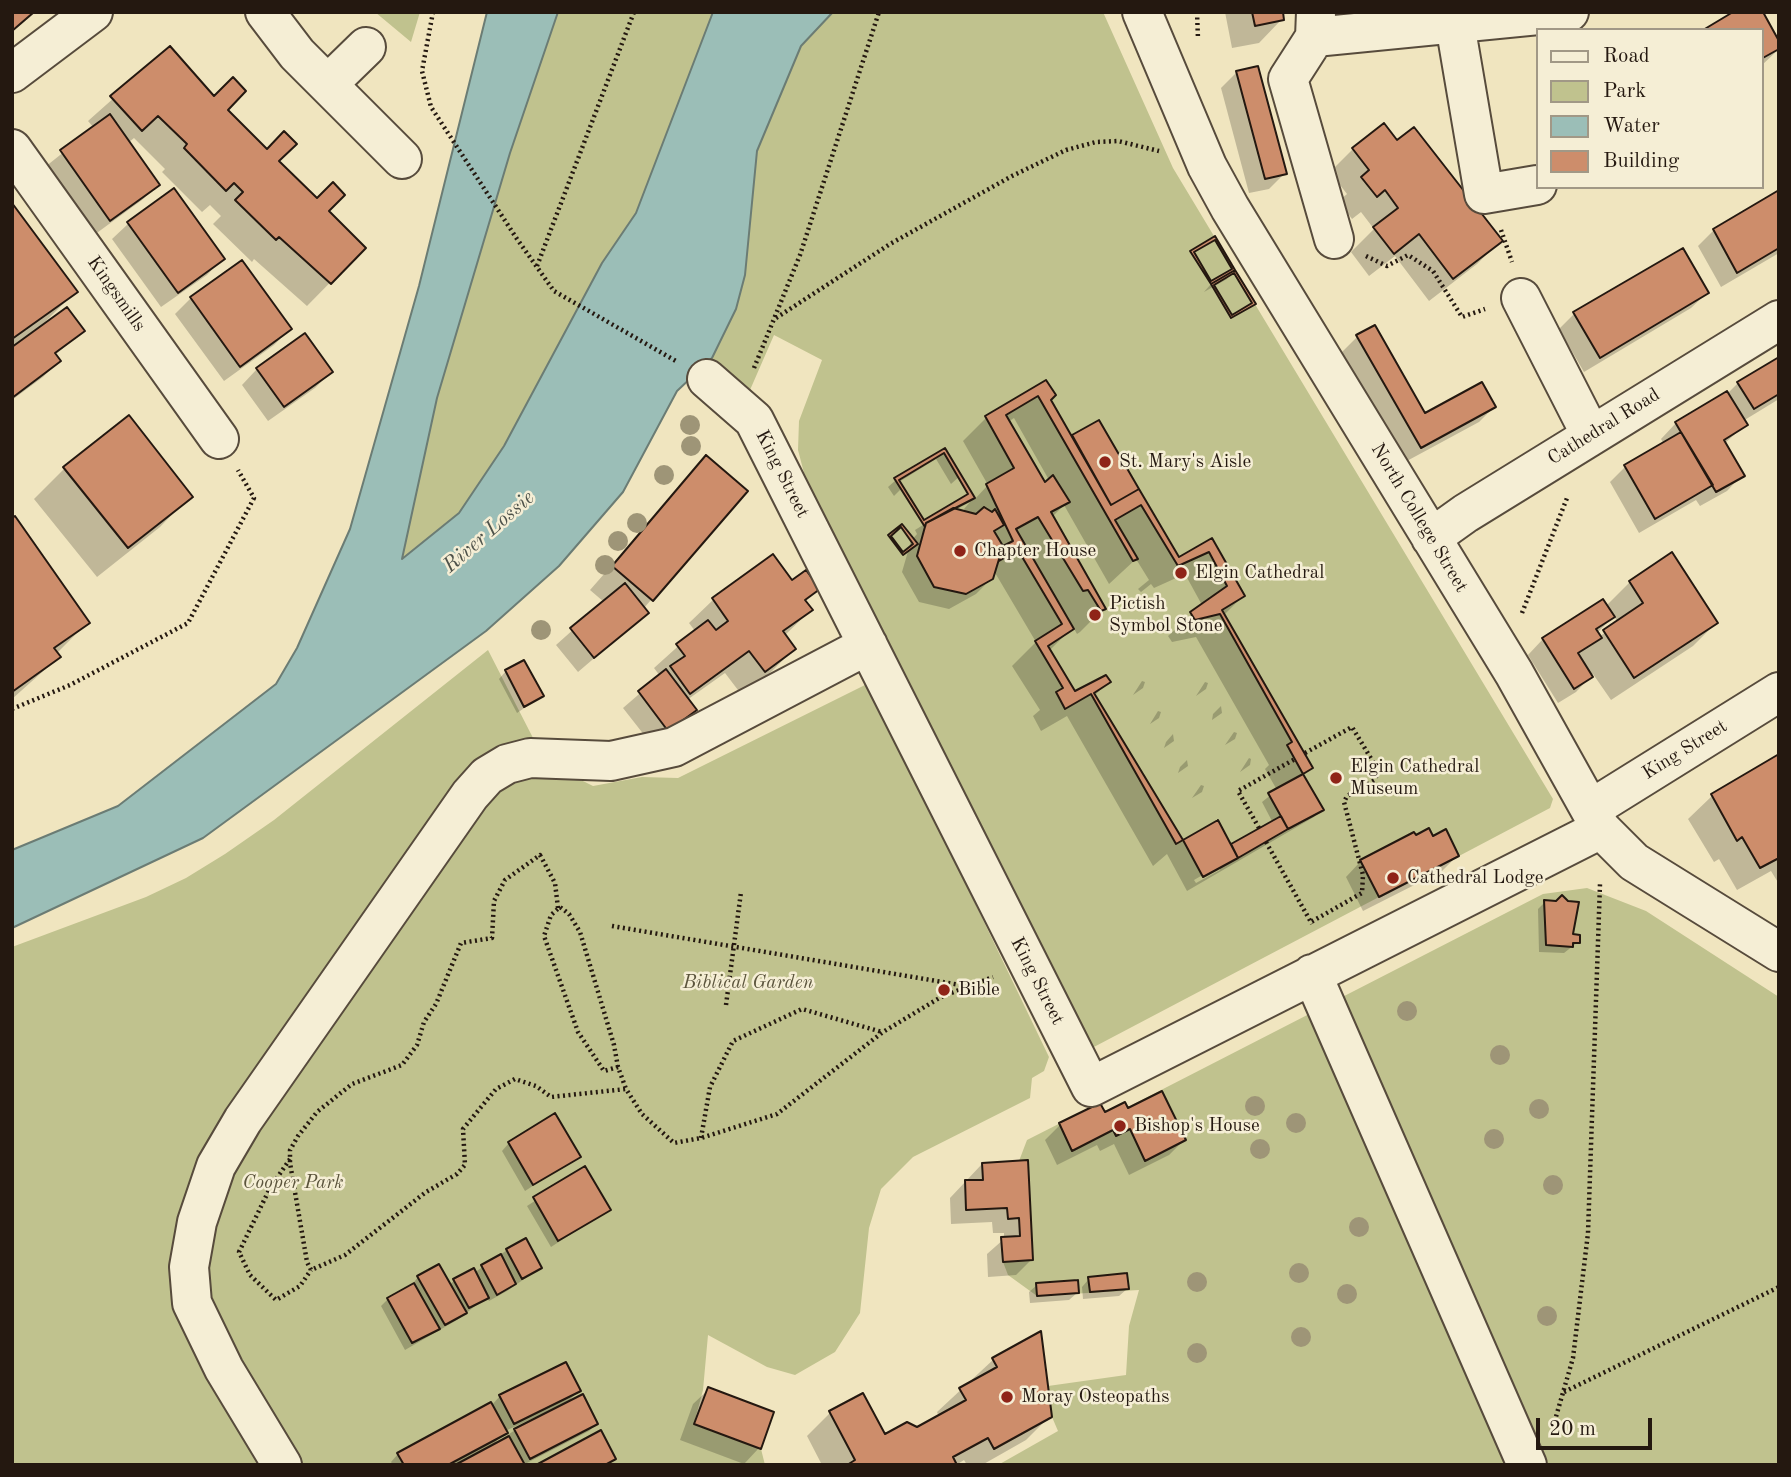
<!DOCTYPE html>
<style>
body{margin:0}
#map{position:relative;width:1791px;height:1477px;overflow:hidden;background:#f0e5bf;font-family:"Old Standard TT",serif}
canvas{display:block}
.frame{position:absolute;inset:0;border:14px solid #241810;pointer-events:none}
.legend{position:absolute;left:1536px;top:28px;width:228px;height:161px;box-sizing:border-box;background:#f5eed5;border:2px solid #a19886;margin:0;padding:9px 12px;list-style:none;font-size:21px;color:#241810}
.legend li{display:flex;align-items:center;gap:14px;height:35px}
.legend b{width:35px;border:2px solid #a19886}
.scale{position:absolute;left:1536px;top:1418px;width:116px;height:32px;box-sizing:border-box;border:4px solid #241810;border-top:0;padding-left:9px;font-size:21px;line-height:24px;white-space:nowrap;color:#241810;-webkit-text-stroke:5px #f5eed5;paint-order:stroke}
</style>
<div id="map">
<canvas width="1791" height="1477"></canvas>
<div class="frame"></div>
<ul class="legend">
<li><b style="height:9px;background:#f5eed5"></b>Road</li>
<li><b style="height:19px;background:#c0c28e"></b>Park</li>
<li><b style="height:19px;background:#9bbeb7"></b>Water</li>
<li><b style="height:19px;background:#cd8d6b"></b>Building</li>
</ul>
<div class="scale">20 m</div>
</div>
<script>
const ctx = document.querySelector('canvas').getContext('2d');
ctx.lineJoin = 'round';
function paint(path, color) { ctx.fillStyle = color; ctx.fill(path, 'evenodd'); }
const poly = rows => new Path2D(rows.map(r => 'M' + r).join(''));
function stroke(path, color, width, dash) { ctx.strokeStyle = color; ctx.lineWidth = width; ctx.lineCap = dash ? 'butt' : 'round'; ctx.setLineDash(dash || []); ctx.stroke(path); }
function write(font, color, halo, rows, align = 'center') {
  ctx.font = font + ' "Old Standard TT",serif'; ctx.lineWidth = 5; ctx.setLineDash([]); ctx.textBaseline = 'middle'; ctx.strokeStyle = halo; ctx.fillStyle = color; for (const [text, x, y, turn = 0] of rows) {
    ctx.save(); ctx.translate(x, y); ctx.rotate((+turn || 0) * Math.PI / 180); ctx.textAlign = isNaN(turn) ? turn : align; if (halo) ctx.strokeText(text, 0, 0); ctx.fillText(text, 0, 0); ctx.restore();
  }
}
paint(poly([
 [375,12,420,12,411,42],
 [558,12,713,12,636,213,602,263,504,446,459,513,402,560,437,398,510,153],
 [833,12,1103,12,1173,168,1553,799,1550,808,1459,856,1446,830,1433,836,1429,829,1416,835,1414,832,1361,860,1379,897,1092,1048,871,612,804,473,798,450,799,421,822,360,774,335,750,390,712,358,736,309,745,275,757,151,801,46],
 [488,650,553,777,569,774,593,786,642,777,678,778,869,683,1049,1057,1044,1071,1032,1078,1030,1098,913,1157,881,1189,869,1228,860,1313,835,1352,795,1375,767,1367,708,1335,703,1390,694,1424,761,1449,765,1465,12,1465,12,947,146,897,186,878,225,854,274,820],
 [1587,888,1646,911,1779,997,1779,1465,998,1465,1058,1431,1052,1417,1048,1386,1126,1375,1129,1326,1139,1290,1037,1296,1008,1275,1003,1262,1033,1260,1019,1161,1027,1140,1100,1103,1105,1112,1125,1102,1128,1107,1543,894]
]), '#c0c28e');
const water = poly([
 [487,12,558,12,510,153,437,398,402,559,459,513,504,446,602,263,636,213,713,12,833,12,801,46,757,151,745,275,736,309,712,358,677,391,623,492,559,566,486,631,203,838,12,928,12,850,118,806,276,684,297,648,350,529,419,286,487,12]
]);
paint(water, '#9bbeb7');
stroke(water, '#6b7c74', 2);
paint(poly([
 [12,12,36,12,12,32],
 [1225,12,1281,12,1282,19,1259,43,1232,48],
 [1761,12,1779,49,1761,66],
 [170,48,226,110,364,248,307,306,254,259,252,262,213,224,221,216,210,205,202,212,162,172,165,169,134,138,128,143,158,185,142,200,94,235,45,167,94,128,88,121],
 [1237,72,1285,173,1269,189,1249,193,1221,88],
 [1353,149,1500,241,1477,264,1429,301,1395,256,1369,276,1351,252,1374,229,1361,212,1352,219,1339,201,1347,194,1330,172],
 [174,191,222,259,207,275,161,307,112,239,128,224],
 [1779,192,1779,253,1721,287,1698,246,1714,230],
 [12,206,75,292,43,324,83,331,54,356,59,361,43,377,12,400],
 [242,262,290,329,274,345,224,381,175,314,191,298],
 [1233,270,1227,279,1204,292,1211,284],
 [1707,293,1691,308,1584,372,1559,329,1574,314],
 [1357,337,1424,415,1494,407,1479,422,1405,462,1342,352],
 [1779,359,1779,399,1743,421,1745,425,1724,444,1742,475,1727,491,1700,506,1696,500,1639,533,1610,482,1625,467,1664,444,1661,439,1676,423,1727,394,1738,383],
 [257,369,331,372,315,388,268,421,242,385],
 [1045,383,1049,400,1071,439,1099,422,1178,559,1211,541,1243,596,1224,615,1311,768,1303,776,1321,809,1314,817,1187,891,1167,854,1153,866,1067,716,1041,731,1033,716,1040,710,1012,666,1036,642,994,571,992,578,976,594,949,609,919,602,902,572,911,541,917,534,915,530,971,495,974,500,988,485,963,441,986,418],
 [1014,418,1049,480,1044,484,1008,422],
 [970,502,964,509,966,513,955,510],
 [1064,505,1109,584,1136,559,1149,580,1138,589,1141,592,1151,584,1154,588,1185,574,1202,605,1168,636,1172,642,1196,637,1269,765,1265,769,1277,790,1262,802,1273,823,1231,847,1217,823,1182,842,1094,696,1109,682,1074,693,1049,651,1073,627,1077,634,1080,632,1103,609,1052,517],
 [1220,865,1220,870,1196,883,1194,880],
 [129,418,190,496,160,527,97,577,34,499,64,469],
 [945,450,960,476,951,484,936,459,899,482,902,488,894,496,888,487,896,480],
 [706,458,745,491,644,608,647,613,578,672,556,645,604,602,590,590],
 [12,520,88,622,56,654,59,657,12,699],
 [772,556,792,582,817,589,805,602,811,610,784,636,794,649,771,672,741,694,725,673,687,700,694,710,652,745,623,708,660,676,654,668,695,631,689,623,713,600],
 [1630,582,1716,623,1693,646,1611,700,1593,674,1576,692,1558,703,1528,655,1543,639,1606,606],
 [1614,616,1618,623,1599,637,1597,633],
 [506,671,542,696,517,713,499,679],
 [1142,681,1145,682,1143,688,1133,695],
 [1205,682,1208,683,1206,689,1196,696],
 [1221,706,1222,713,1212,720,1213,714],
 [1158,711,1161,712,1159,718,1150,724],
 [1234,732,1237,733,1235,739,1225,745],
 [1173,734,1174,741,1164,748,1166,742],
 [1779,756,1779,884,1771,871,1737,890,1719,859,1714,862,1688,819,1712,796],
 [1249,758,1251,759,1250,765,1240,772],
 [1187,760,1188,766,1178,773,1180,767],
 [1201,785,1204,786,1202,792,1192,798],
 [1415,838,1432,838,1457,856,1442,871,1363,911,1346,877,1361,861],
 [1545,902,1577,904,1571,936,1578,942,1564,953,1539,952,1538,909],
 [1127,1110,1184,1140,1169,1155,1129,1175,1114,1144,1100,1151,1097,1145,1057,1165,1045,1140,1060,1125],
 [509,1143,579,1156,525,1191,502,1151],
 [1026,1162,1031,1260,1016,1275,988,1277,987,1254,1004,1239,1004,1233,993,1233,992,1222,951,1224,950,1198,982,1164],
 [584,1169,608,1210,551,1247,527,1206],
 [507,1250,540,1268,507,1291,489,1301,487,1297,457,1320,405,1350,381,1306,388,1299,411,1286,418,1277,449,1285,455,1280,474,1273],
 [1089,1279,1127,1289,1119,1296,1083,1299,1082,1287],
 [1037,1285,1077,1293,1069,1300,1030,1303,1029,1292],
 [994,1359,1050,1416,1026,1440,982,1465,967,1465,964,1460,956,1465,822,1465,807,1436,830,1413,884,1436,917,1428,939,1417,937,1412],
 [709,1389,759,1448,744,1464,680,1440,693,1404],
 [579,1390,567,1403,505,1431,493,1445,515,1430,596,1424,589,1431,523,1465,393,1465,391,1462,398,1454,491,1406,500,1396]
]), '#0003');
const building = poly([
 [12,12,34,12,12,31,12,12],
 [1252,12,1283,12,1284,20,1255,26,1252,12],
 [1733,12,1763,12,1779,41,1779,49,1761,59,1761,30,1703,30,1733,12],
 [170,46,214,96,233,77,246,91,228,110,267,149,284,131,297,144,279,161,317,198,333,182,345,195,329,211,366,248,331,284,279,237,276,240,235,200,243,192,234,183,226,191,184,148,187,144,158,116,142,131,110,96,170,46],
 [1258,66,1287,174,1265,179,1236,71,1258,66],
 [110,114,160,185,110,221,60,150,110,114],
 [1384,123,1397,140,1414,127,1503,241,1453,279,1419,234,1394,254,1373,227,1398,208,1385,190,1377,197,1361,177,1369,170,1352,148,1384,123],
 [174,188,225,259,178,293,127,222,174,188],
 [1779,190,1779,248,1737,273,1713,229,1779,190],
 [12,203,78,292,12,339,12,203],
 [1215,236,1235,270,1211,284,1190,251,1215,236],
 [1215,240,1232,269,1211,281,1194,252,1215,240],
 [1683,248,1709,293,1600,358,1573,312,1683,248],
 [242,260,292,329,240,367,190,297,242,260],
 [1235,270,1256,304,1231,318,1211,284,1235,270],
 [1234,273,1252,303,1232,315,1214,285,1234,273],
 [67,307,85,331,55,353,61,361,12,398,12,347,67,307],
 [1375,325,1425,413,1482,382,1496,407,1421,448,1356,335,1375,325],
 [305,333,333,372,284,407,256,368,305,333],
 [1779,357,1779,394,1754,409,1737,382,1779,357],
 [1046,380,1056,395,1051,400,1111,505,1139,489,1179,557,1212,538,1245,596,1222,610,1313,768,1303,774,1287,745,1292,742,1220,614,1195,620,1190,612,1227,586,1209,552,1178,566,1141,505,1115,520,1138,559,1133,561,1038,396,1006,415,1045,482,1053,475,1070,502,1051,512,1106,609,1101,611,1088,590,1083,591,1038,517,1016,529,1074,629,1048,646,1075,691,1106,675,1111,682,1094,693,1183,840,1176,844,1091,694,1065,709,1056,692,1063,688,1035,641,1062,624,1018,550,999,561,1003,546,1013,541,986,484,1014,468,985,416,1046,380],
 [1727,391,1748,425,1724,440,1745,476,1716,492,1675,422,1727,391],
 [129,415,193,497,128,548,63,467,129,415],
 [1099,420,1139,489,1111,505,1072,435,1099,420],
 [1681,432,1713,485,1655,519,1624,465,1681,432],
 [945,448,975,498,926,523,925,527,894,478,945,448],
 [944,453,968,494,924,520,899,480,944,453],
 [706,455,748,491,653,601,612,566,706,455],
 [984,507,992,512,995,509,1004,525,994,531,1003,546,993,579,966,594,934,587,917,556,926,523,953,508,976,514,984,507],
 [15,516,90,623,54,648,61,657,12,692,12,518,15,516],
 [902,524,918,544,903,555,888,535,902,524],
 [901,527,913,544,903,552,891,536,901,527],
 [1672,552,1718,623,1634,678,1603,630,1643,603,1629,581,1672,552],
 [773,554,792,580,806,570,820,589,805,600,813,610,783,631,796,649,765,672,749,651,690,694,670,666,685,656,676,644,708,620,716,630,728,621,712,598,773,554],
 [625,583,649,613,594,658,570,628,625,583],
 [1603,599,1615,617,1596,629,1602,638,1578,653,1593,677,1574,689,1542,638,1603,599],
 [524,660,544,696,524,707,505,670,524,660],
 [666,669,697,710,668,731,638,691,666,669],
 [1779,754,1779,858,1760,868,1742,837,1737,841,1711,794,1779,754],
 [1303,774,1324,810,1288,829,1268,793,1303,774],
 [1281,816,1288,829,1238,858,1231,844,1281,816],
 [1218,820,1238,858,1203,877,1183,840,1218,820],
 [1429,828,1433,836,1446,829,1459,856,1379,897,1360,860,1414,832,1416,835,1429,828],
 [1562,895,1568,901,1579,902,1573,934,1580,935,1580,943,1573,943,1573,947,1546,945,1544,900,1556,901,1562,895],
 [1162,1091,1186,1140,1145,1161,1130,1129,1116,1136,1113,1130,1072,1151,1059,1123,1100,1103,1105,1112,1125,1102,1128,1108,1162,1091],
 [555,1113,581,1157,533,1185,508,1142,555,1113],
 [1028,1160,1033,1260,1003,1262,1001,1237,1020,1236,1019,1218,1008,1219,1007,1208,966,1210,965,1180,983,1180,982,1163,1028,1160],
 [585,1166,611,1210,558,1241,533,1197,585,1166],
 [526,1238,542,1268,522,1279,506,1249,526,1238],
 [501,1254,516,1284,497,1295,481,1265,501,1254],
 [439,1264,467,1313,445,1325,417,1276,439,1264],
 [474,1268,489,1298,469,1308,453,1279,474,1268],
 [1127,1273,1129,1289,1090,1292,1088,1277,1127,1273],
 [1078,1280,1079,1293,1037,1296,1036,1283,1078,1280],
 [414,1283,440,1329,412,1343,387,1298,414,1283],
 [1041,1331,1052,1417,994,1449,988,1438,953,1457,957,1465,847,1465,855,1460,829,1411,863,1393,885,1434,907,1422,917,1427,966,1400,959,1388,997,1367,992,1358,1041,1331],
 [566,1362,581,1391,514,1424,499,1395,566,1362],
 [708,1387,774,1412,761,1449,694,1424,708,1387],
 [583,1394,598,1424,530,1459,514,1429,583,1394],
 [491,1402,508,1433,448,1465,404,1465,397,1453,491,1402],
 [601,1430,616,1459,605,1465,536,1465,601,1430],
 [509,1436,525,1465,455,1465,509,1436]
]);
paint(building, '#cd8d6b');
stroke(building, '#241810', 2);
const minor = poly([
 [265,12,297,54,402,159],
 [1142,12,1207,166,1230,208,1514,673,1601,829,1634,862,1779,952],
 [1316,12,1315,37,1288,79,1334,239],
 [1455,24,1484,194,1537,185],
 [1315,37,1569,12],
 [12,73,93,12],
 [328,84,366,47],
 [12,149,219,439],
 [1521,298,1591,435],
 [707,379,754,420,1091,1087,1601,829],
 [1431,538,1466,513,1779,320],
 [1591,809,1779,692],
 [1312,974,1527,1465],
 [282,1465,224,1369,192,1303,189,1267,197,1222,216,1166,243,1120,470,795,487,776,507,764,530,758,611,761,674,747,868,645]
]);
stroke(minor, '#574b3c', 42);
stroke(poly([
 [433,12,422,71,431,107,517,239,554,291,676,361],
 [1197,12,1198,39],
 [1501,230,1512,262],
 [1366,256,1387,266,1408,255,1433,271,1462,317,1485,309],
 [537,266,634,12],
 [776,318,890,244,1012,176,1066,150,1096,142,1118,141,1159,151],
 [754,368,800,255,879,12],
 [1522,613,1567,498],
 [12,709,70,685,188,623,254,498,238,470],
 [1305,753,1352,727,1378,770,1375,780,1347,796,1344,802,1363,875,1362,893,1311,922],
 [1259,828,1238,791,1295,759],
 [1266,842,1312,924],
 [558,908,555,883,540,855,505,880,494,901,492,938,461,943,436,1004,424,1022,417,1045,402,1065,352,1084,317,1112,298,1136,290,1150,290,1163,307,1262,311,1270,345,1255,426,1192,457,1174,465,1165,463,1129,496,1089,515,1079,536,1086,551,1097,626,1089,642,1114,674,1143,701,1138,777,1114,883,1032,941,997,993,977],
 [612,926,972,987],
 [726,1005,741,892],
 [618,1067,614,1045,580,932,569,914,560,907,551,915,544,936,578,1032,604,1071,618,1067,626,1089],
 [701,1138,710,1087,733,1041,802,1009,882,1032],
 [290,1159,270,1188,239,1252,250,1275,276,1300,300,1286,311,1270],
 [1564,1392,1779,1287],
 [1553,1427,1573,1358,1588,1233,1600,884]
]), '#241810', 4.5, [2, 3.5]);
stroke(minor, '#f5eed5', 38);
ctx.fillStyle = '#9e9577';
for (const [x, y] of [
 [690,425],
 [691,446],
 [664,475],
 [637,523],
 [618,541],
 [605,565],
 [541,630],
 [1407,1011],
 [1500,1055],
 [1255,1106],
 [1539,1109],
 [1296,1123],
 [1494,1139],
 [1260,1149],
 [1553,1185],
 [1359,1227],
 [1299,1273],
 [1197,1282],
 [1347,1294],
 [1547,1316],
 [1301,1337],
 [1197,1353]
]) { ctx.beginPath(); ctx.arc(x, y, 10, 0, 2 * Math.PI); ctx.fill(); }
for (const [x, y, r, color] of [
 [1105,462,7,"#8f2418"],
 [960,551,7,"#8f2418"],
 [1181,573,7,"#8f2418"],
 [1095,615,7,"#8f2418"],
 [1336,778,7,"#8f2418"],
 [1393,878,7,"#8f2418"],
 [944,990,7,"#8f2418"],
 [1120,1126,7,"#8f2418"],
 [1007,1397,7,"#8f2418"]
]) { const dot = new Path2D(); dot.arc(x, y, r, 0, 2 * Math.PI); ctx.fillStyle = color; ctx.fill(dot); stroke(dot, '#f5eed5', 2.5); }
write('19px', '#241810', '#f5eed5', [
 ["Kingsmills",116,294,55],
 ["Cathedral Road",1604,427,-32],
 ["King Street",782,474,63],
 ["North College Street",1419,518,59],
 ["King Street",1685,750,-32],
 ["King Street",1037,981,63]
]);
write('19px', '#241810', '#f5eed5', [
 ["St. Mary's Aisle",1119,462],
 ["Chapter House",974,551],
 ["Elgin Cathedral",1195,573],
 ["Pictish",1109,604],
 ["Symbol Stone",1109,626],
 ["Elgin Cathedral",1350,767],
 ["Museum",1350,789],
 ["Cathedral Lodge",1407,878],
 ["Bible",958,990],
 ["Bishop's House",1134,1126],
 ["Moray Osteopaths",1021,1397]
], 'left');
write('italic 19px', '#5b543c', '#f5eed5', [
 ["Biblical Garden",748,983],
 ["Cooper Park",293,1183]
]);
write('italic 21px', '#4e524a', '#f5eed5', [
 ["River Lossie",489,532,-41]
]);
</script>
